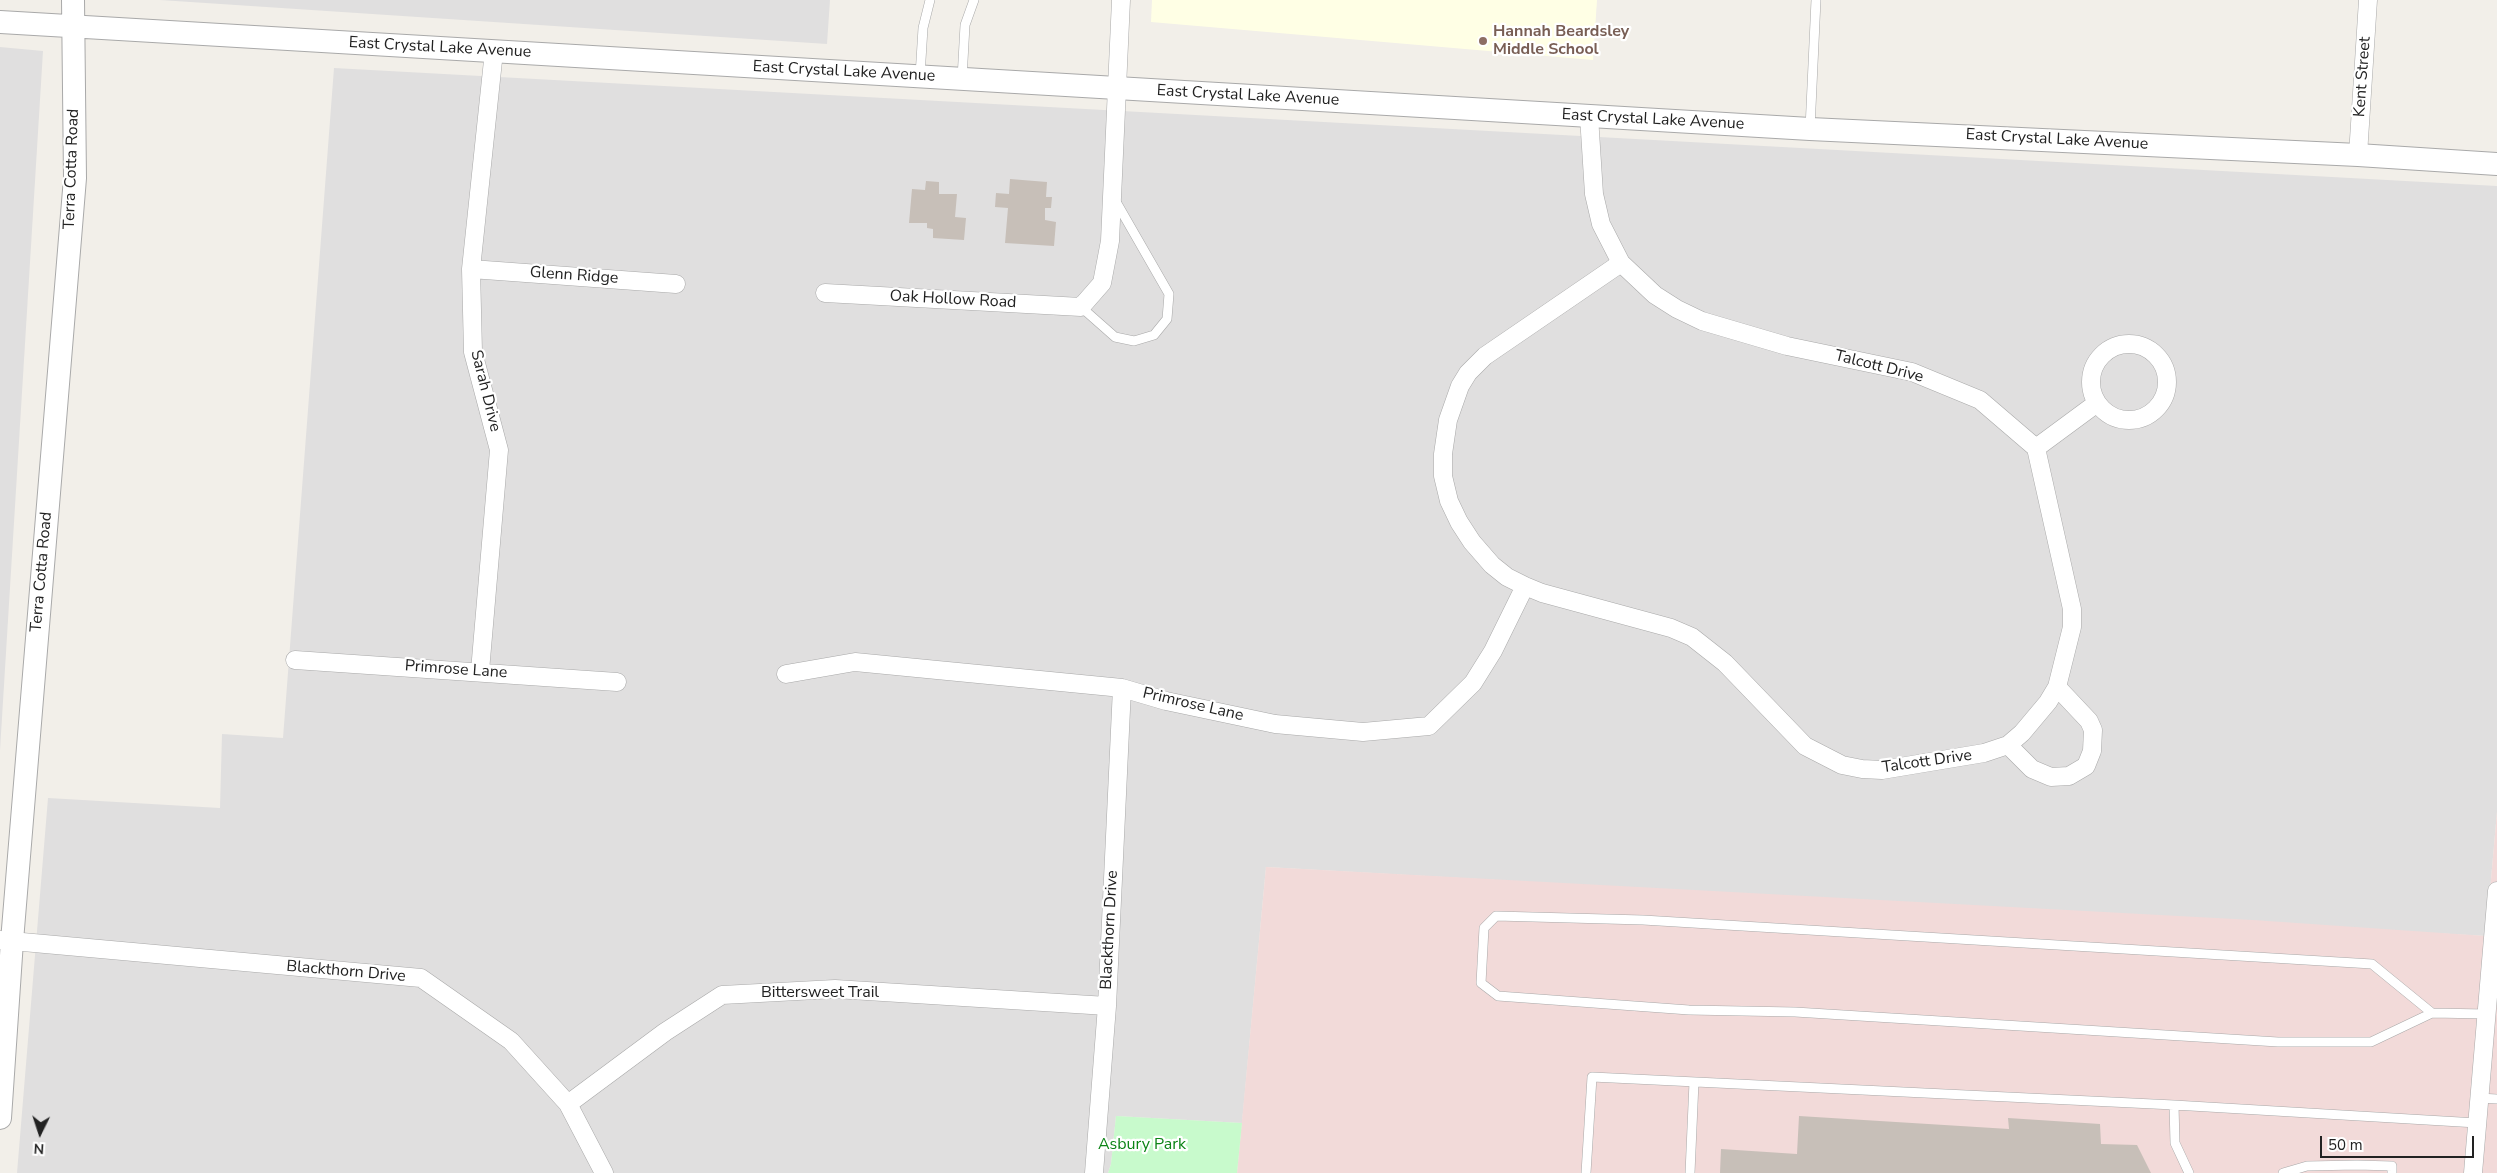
<!DOCTYPE html>
<style>
body{margin:0}
#map{position:relative;width:2497px;height:1173px;overflow:hidden;background:#f2efe9;font-family:"Nunito Sans",sans-serif}
canvas{display:block}
.north{position:absolute;left:15px;top:1108px;width:50px;height:50px;-webkit-text-stroke:4px #fff;paint-order:stroke;rotate:184deg;font-size:14px;font-weight:700;line-height:20px;text-align:center;color:#222}
.north::after{content:'';display:block;margin:auto;width:18px;height:22px;background:#222;clip-path:polygon(50% 0,100% 100%,50% 72%,0 100%)}
.scale{position:absolute;left:2320px;top:1136px;width:154px;height:22px;box-sizing:border-box;border:2px solid #222;border-top:0;padding-left:6px;font-size:15px;line-height:18px;white-space:nowrap;color:#222;-webkit-text-stroke:4px #fff;paint-order:stroke}
</style>
<div id="map">
<canvas width="2497" height="1173"></canvas>
<div class="north">N</div>
<div class="scale">50 m</div>
</div>
<script>
const ctx = document.querySelector('canvas').getContext('2d');
ctx.lineJoin = 'round';
function paint(path, color) { ctx.fillStyle = color; ctx.fill(path, 'evenodd'); }
const poly = rows => new Path2D(rows.map(r => 'M' + r).join(''));
function stroke(path, color, width, dash) { ctx.strokeStyle = color; ctx.lineWidth = width; ctx.lineCap = dash ? 'butt' : 'round'; ctx.setLineDash(dash || []); ctx.stroke(path); }
function write(font, color, halo, rows, align = 'center') {
  ctx.font = font + ' "Nunito Sans",sans-serif'; ctx.lineWidth = 4.5; ctx.setLineDash([]); ctx.textBaseline = 'middle'; ctx.strokeStyle = halo; ctx.fillStyle = color; for (const [text, x, y, turn = 0] of rows) {
    ctx.save(); ctx.translate(x, y); ctx.rotate((+turn || 0) * Math.PI / 180); ctx.textAlign = isNaN(turn) ? turn : align; if (halo) ctx.strokeText(text, 0, 0); ctx.fillText(text, 0, 0); ctx.restore();
  }
}
paint(poly([
 [160,0,830,0,827,44],
 [0,47,43,51,0,750],
 [334,68,2497,186,2497,812,2486,936,1266,867,1242,1123,1116,1116,1111,1164,1108,1173,17,1173,48,798,220,808,222,734,283,738]
]), '#e0dfdf');
paint(poly([
 [2497,812,2497,1173,1237,1173,1266,867,2253,920,2486,936]
]), '#f2dad9');
paint(poly([
 [1152,0,1597,0,1593,60,1151,22]
]), '#ffffe5');
paint(poly([
 [1116,1116,1242,1123,1237,1173,1108,1173,1111,1164]
]), '#c8facc');
paint(poly([
 [1010,179,1047,182,1046,197,1052,197,1051,208,1045,208,1045,220,1056,222,1054,246,1005,243,1008,208,995,207,996,193,1009,194],
 [926,181,939,182,939,194,957,194,955,217,966,218,964,240,933,238,933,229,927,228,927,223,909,223,912,189,925,190],
 [1799,1116,2009,1129,2008,1118,2100,1124,2101,1144,2137,1145,2151,1173,1720,1173,1721,1149,1797,1154]
]), '#c7bfb8');
const service = poly([
 [920,76,923,28,930,0],
 [962,79,965,25,974,0],
 [1810,129,1816,0],
 [1081,307,1115,337,1134,341,1154,335,1167,319,1169,294,1115,200],
 [2432,1013,2372,964,1643,920,1496,916,1484,928,1481,983,1498,996,1689,1010,1795,1012,2278,1042,2371,1042,2432,1013,2486,1014],
 [2479,1098,2497,1099],
 [2174,1105,2175,1143,2189,1173],
 [1586,1173,1592,1077,2174,1105,2477,1123],
 [1690,1173,1694,1082],
 [2283,1173,2307,1166,2357,1165,2392,1166,2392,1173]
]);
const minor = poly([
 [1589,116,1594,194,1601,224,1621,263,1655,295,1677,309,1702,321,1787,346,1912,372,1980,400,2036,448,2072,609,2072,627,2057,687,2048,702,2022,733,2008,745,1984,753,1882,770,1862,769,1842,765,1805,746,1725,663,1692,637,1671,628,1542,593,1525,586,1507,577,1492,565,1472,542,1459,522,1449,501,1443,476,1443,454,1448,420,1460,386,1468,373,1485,356,1621,263],
 [2358,155,2368,0],
 [471,269,676,284],
 [825,293,1081,307,1102,283,1110,241,1121,0],
 '2091 382a38 38 0 1 1 76 0a38 38 0 1 1-76 0Z',
 [2036,448,2097,403],
 [295,660,617,682],
 [480,671,499,450,473,352,471,269,494,51],
 [786,674,855,662,1122,688,1166,701,1275,724,1363,732,1429,726,1473,683,1493,651,1525,586],
 [2008,745,2032,769,2051,777,2069,776,2086,766,2092,751,2093,730,2089,721,2057,687],
 [0,940,421,978,511,1041,568,1104,604,1173],
 [568,1104,665,1032,722,995,835,989,1107,1006],
 [1094,1173,1107,1006,1122,688],
 [2473,1173,2497,891]
]);
const tertiary = poly([
 [0,22,1810,129,2358,155,2497,164],
 [0,1118,12,941,75,178,73,0]
]);
stroke(service, '#a9a9a9', 10);
stroke(minor, '#a9a9a9', 19);
stroke(tertiary, '#a9a9a9', 24);
stroke(service, '#fff', 9);
stroke(minor, '#fff', 18);
stroke(tertiary, '#fff', 22);
for (const [x, y, r, color] of [
 [1483,41,5,"#8d6e63"]
]) { const dot = new Path2D(); dot.arc(x, y, r, 0, 2 * Math.PI); ctx.fillStyle = color; ctx.fill(dot); stroke(dot, '#fff', 2); }
write('bold 16px', '#785e54', '#fff', [
 ["Hannah Beardsley",1493,32],
 ["Middle School",1493,50]
], 'left');
write('16px', '#222', '#fff', [
 ["East Crystal Lake Avenue",440,48,3],
 ["East Crystal Lake Avenue",844,72,3],
 ["Kent Street",2363,77,-86],
 ["East Crystal Lake Avenue",1248,96,3],
 ["East Crystal Lake Avenue",1653,120,3],
 ["East Crystal Lake Avenue",2057,140,3],
 ["Terra Cotta Road",72,169,-88],
 ["Glenn Ridge",574,276,4],
 ["Oak Hollow Road",953,300,3],
 ["Talcott Drive",1879,367,14],
 ["Sarah Drive",485,391,76],
 ["Terra Cotta Road",42,572,-85],
 ["Primrose Lane",456,670,4],
 ["Primrose Lane",1193,705,13],
 ["Talcott Drive",1927,762,-8],
 ["Blackthorn Drive",1110,930,-87],
 ["Blackthorn Drive",346,972,5],
 ["Bittersweet Trail",820,993]
]);
write('16px', '#0c8416', '#fff', [
 ["Asbury Park",1142,1145]
]);
</script>
